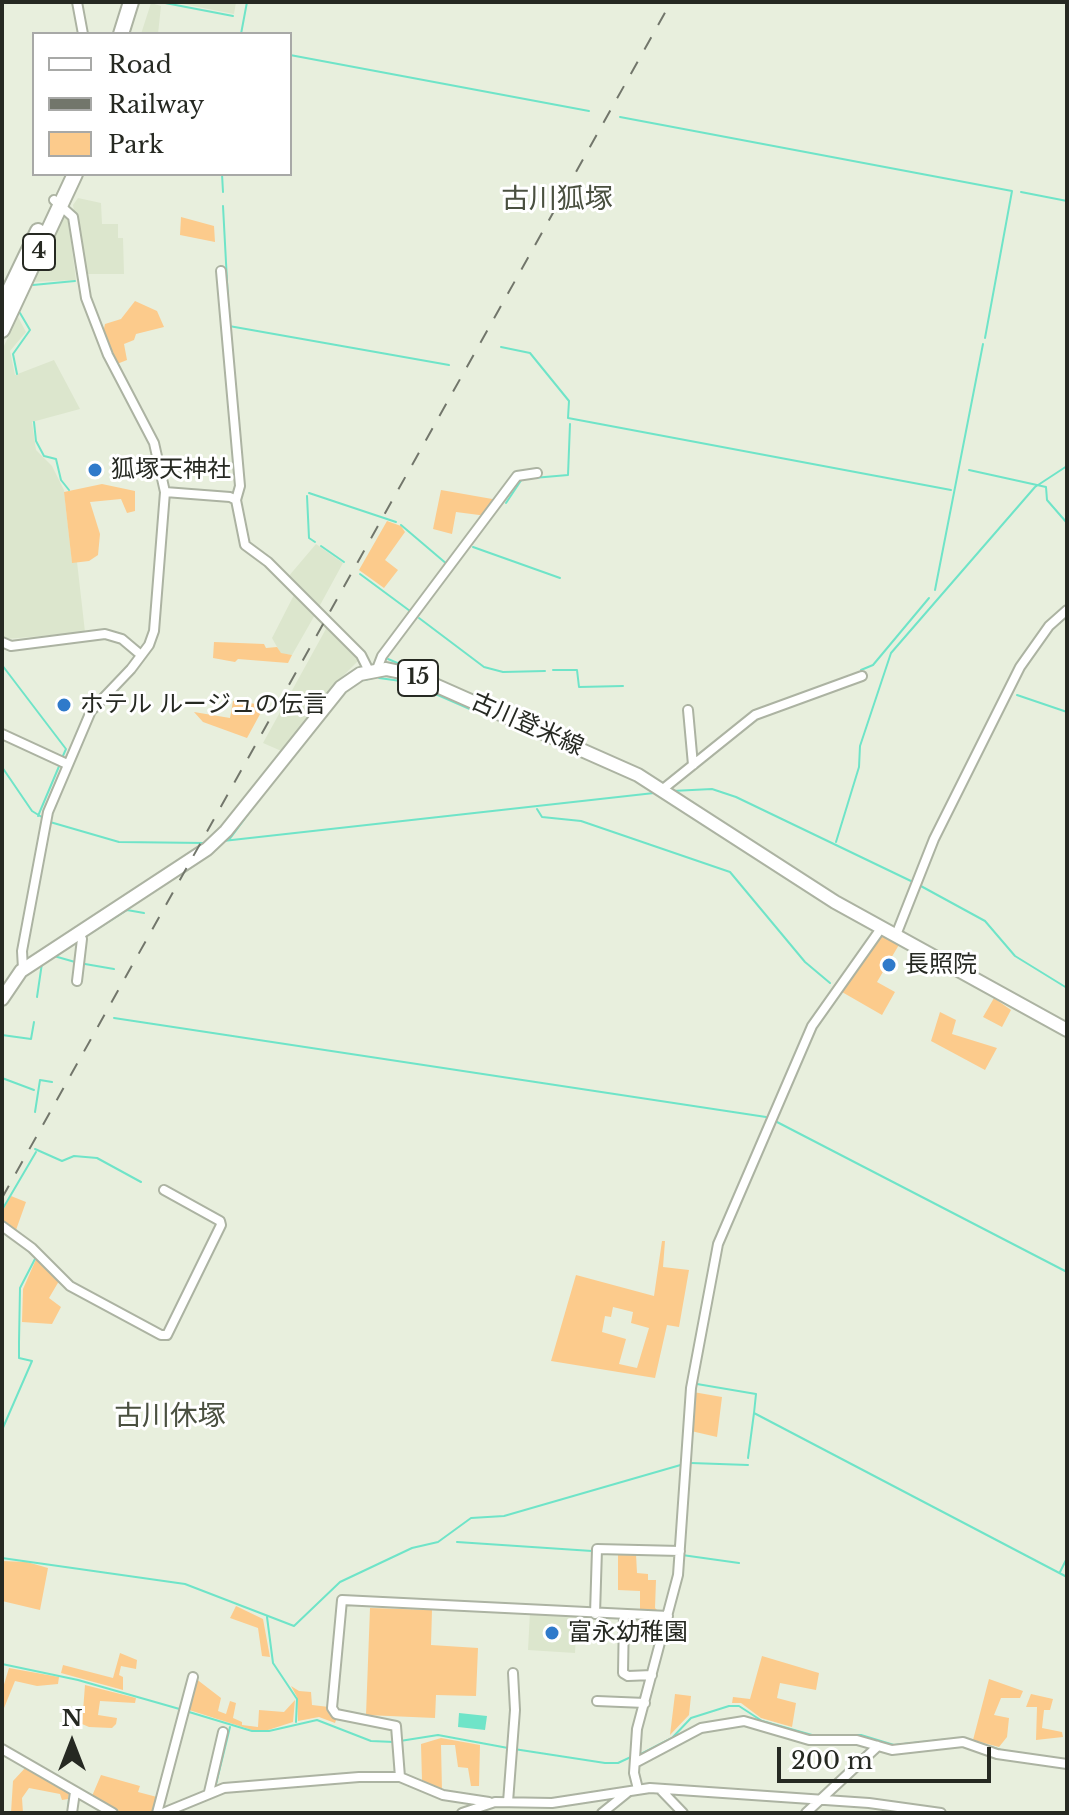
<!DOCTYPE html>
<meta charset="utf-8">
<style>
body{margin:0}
#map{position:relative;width:1069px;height:1815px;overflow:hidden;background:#e8efdd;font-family:"Libre Baskerville",serif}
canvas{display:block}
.frame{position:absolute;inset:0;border:4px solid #262922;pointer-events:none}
.legend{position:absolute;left:32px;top:32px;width:260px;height:144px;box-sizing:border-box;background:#fff;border:2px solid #a8a9a7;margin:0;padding:10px 14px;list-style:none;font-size:24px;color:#262922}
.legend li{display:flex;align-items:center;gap:16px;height:40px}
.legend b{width:40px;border:2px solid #a8a9a7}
.north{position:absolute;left:32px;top:1703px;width:80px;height:80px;-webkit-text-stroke:6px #fff;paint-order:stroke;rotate:0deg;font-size:22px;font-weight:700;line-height:32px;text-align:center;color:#262922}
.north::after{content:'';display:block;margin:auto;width:28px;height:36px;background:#262922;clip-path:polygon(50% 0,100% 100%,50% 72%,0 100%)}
.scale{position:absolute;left:777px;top:1747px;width:214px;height:36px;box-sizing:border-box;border:4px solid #262922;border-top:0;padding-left:10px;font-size:24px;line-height:28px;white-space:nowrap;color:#262922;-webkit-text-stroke:6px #fff;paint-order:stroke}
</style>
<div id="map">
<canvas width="1069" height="1815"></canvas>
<div class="frame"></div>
<ul class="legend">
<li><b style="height:10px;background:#fff"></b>Road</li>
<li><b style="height:10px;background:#72766b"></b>Railway</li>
<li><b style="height:22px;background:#fccb8c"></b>Park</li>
</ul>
<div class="north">N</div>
<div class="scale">200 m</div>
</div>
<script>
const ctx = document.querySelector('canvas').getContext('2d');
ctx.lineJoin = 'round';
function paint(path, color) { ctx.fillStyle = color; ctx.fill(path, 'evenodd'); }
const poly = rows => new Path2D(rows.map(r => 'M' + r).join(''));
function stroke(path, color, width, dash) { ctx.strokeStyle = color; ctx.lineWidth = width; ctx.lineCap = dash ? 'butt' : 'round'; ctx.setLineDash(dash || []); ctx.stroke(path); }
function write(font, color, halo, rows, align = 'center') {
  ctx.font = font + ' "Libre Baskerville","Noto Sans JP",serif'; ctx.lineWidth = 6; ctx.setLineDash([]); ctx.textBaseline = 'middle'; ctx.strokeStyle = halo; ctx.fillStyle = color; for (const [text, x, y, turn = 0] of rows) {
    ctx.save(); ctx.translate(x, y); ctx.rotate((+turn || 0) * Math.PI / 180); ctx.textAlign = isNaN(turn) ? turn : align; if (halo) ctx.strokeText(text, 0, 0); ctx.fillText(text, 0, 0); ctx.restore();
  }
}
paint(poly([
 [173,2,236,2,234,14],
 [151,3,161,6,158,34,141,34],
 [78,198,101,203,102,224,118,224,118,238,123,238,124,274,84,274,73,205],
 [64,216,68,218,76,280,32,282],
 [18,317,26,332,10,351,15,375,54,360,80,409,32,422,36,450,52,466,64,490,72,562,77,562,85,632,8,639,2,635,2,350],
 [316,544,343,563,319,607,288,577],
 [295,593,316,613,292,655,281,654,272,638],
 [327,627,360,659,334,685,286,753,263,743],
 [530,1612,577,1615,575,1653,528,1650]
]), '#dce6cd');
paint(poly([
 [181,217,214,226,215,242,180,235],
 [135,301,157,311,164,327,136,334,134,340,124,344,127,360,117,364,103,333,105,324,121,319],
 [102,484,135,491,135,511,127,513,121,499,90,502,100,534,98,555,89,561,72,563,64,492],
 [441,490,498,500,487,516,456,512,452,534,433,529],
 [387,521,401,526,405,532,385,560,398,570,384,588,359,570],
 [214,642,264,644,266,648,277,647,281,653,292,655,288,663,238,659,235,662,213,658],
 [233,701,265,705,247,738,203,722,194,712,230,718],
 [884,936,900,943,877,982,895,992,882,1015,842,992,879,937],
 [994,998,1011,1010,1002,1027,983,1017],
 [940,1012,956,1020,952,1034,997,1048,985,1070,931,1041],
 [11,1196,26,1202,16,1230,2,1222,2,1212],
 [662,1241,665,1241,663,1267,689,1270,679,1327,667,1325,655,1378,551,1361,576,1275,654,1296],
 [613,1307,633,1312,631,1323,649,1328,637,1368,619,1364,626,1339,602,1332,605,1316,611,1317],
 [37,1257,59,1281,49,1298,61,1307,52,1324,22,1322,23,1289],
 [693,1392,722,1397,717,1437,691,1431],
 [618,1554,636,1554,637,1573,648,1574,648,1580,656,1580,655,1608,659,1612,640,1612,640,1591,618,1590],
 [2,1561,27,1562,48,1568,40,1610,2,1601],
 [236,1606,263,1619,270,1657,262,1656,258,1628,230,1618],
 [370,1608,432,1610,431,1645,478,1648,476,1696,436,1695,435,1718,366,1715],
 [120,1653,137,1660,136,1669,121,1666,119,1675,123,1677,123,1690,61,1673,63,1665,113,1678],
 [762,1656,819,1673,816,1690,780,1683,777,1698,796,1703,792,1727,761,1718,741,1703,732,1703,733,1697,750,1699],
 [9,1668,59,1677,58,1684,37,1686,15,1681,2,1713,2,1691],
 [195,1678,221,1698,218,1711,226,1714,230,1701,236,1703,233,1718,242,1722,242,1725,258,1727,259,1710,284,1712,295,1700,293,1722,268,1730,252,1730,186,1709],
 [989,1679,1023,1691,1020,1698,1001,1698,994,1715,1009,1718,1007,1737,999,1747,973,1740],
 [85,1685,136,1698,135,1703,100,1701,98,1715,117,1718,116,1724,112,1728,89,1727,82,1724],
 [291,1686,299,1691,311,1692,312,1705,329,1707,329,1714,337,1717,335,1723,319,1717,298,1721,297,1697],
 [675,1694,691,1696,689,1715,670,1735],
 [1031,1694,1053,1699,1050,1710,1044,1710,1042,1728,1062,1732,1063,1737,1036,1740,1037,1707,1026,1707],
 [441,1738,480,1745,479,1786,471,1786,468,1768,458,1767,455,1745,441,1745,442,1791,422,1780,421,1744],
 [26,1767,69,1794,68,1799,62,1800,60,1794,29,1788,22,1798,23,1813,11,1813,13,1781],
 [101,1775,140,1786,138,1792,157,1797,154,1812,123,1813,92,1796]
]), '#fccb8c');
paint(poly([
 [459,1713,487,1716,485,1730,458,1727]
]), '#6fe4c8');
stroke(poly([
 [160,2,233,16],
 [241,34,247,2],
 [290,55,589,111],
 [620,117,1012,191,985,338],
 [222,174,223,192],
 [1021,192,1067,201],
 [223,206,228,300],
 [33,285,75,281],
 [229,326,449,365],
 [501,347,530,353,569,401,568,418,951,490],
 [17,374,13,354,30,330,20,313],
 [34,422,36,441,44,456,56,459,61,480,69,490],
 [969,470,1046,487,1047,500,1067,523],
 [309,493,396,522],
 [307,496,309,538,315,542],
 [506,503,522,479,568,475,570,424],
 [401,525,448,565],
 [321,546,344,562],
 [473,547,560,578],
 [360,574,410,611],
 [935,590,983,344],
 [419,618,484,667,503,672,545,671],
 [388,659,409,668],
 [2,665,66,749,62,758],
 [553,670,577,670,579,687,623,686],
 [861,670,873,665,929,598],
 [379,678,408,682,472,710],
 [359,681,373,678],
 [1017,695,1067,712],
 [2,767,32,811,45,819],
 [672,791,712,789,736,797,913,882],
 [537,809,542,817,581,821,730,872,805,962,830,983],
 [38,816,60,764],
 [50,822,119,842,205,843],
 [229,840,268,787],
 [223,841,654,793],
 [836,842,859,767,860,746,891,653,1035,487,1067,466],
 [919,885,985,921,1015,956,1067,988],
 [86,936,127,910,144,913],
 [54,956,75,962],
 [85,964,114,969],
 [37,997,42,963],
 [114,1018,766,1117],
 [2,1035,31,1039,34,1022],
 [2,1078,34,1090],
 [35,1112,40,1080,52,1082],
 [777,1122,1067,1272],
 [35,1149,62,1161,74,1156,97,1158,141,1182],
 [2,1210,36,1152],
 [697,1384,756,1394,754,1413],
 [2,1430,32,1361,19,1358,19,1342,20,1288,35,1259],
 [748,1458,754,1413,1067,1577],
 [691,1463,748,1465],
 [457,1542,592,1551],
 [682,1555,739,1563],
 [2,1558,185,1584,294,1626,340,1582,412,1548,438,1542,471,1518,504,1516,684,1464],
 [1060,1572,1067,1558],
 [267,1617,273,1663,297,1699,296,1722],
 [2,1664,78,1680,183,1710],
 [189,1712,252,1731,269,1731,317,1720,371,1741,394,1742],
 [400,1741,438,1735,508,1748],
 [980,1744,1008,1752],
 [514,1749,605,1763,618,1763,633,1756],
 [639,1755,672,1738,691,1718,729,1706,739,1706,762,1721,812,1735,861,1735,894,1745,950,1739],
 [216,1784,230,1727],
 [68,1813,69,1800]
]), '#6fe4c8', 2);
const street = poly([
 [77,2,83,34],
 [221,271,240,486,236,500],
 [165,492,230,497,236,500,245,545,268,562,361,655,369,671],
 [2,642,11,646,105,634,122,639,141,655],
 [377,669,382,656,517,476,537,473],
 [688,710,693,765],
 [2,734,67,764],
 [663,789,755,715,862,676],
 [896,935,934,839,1020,667,1049,626,1067,610],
 [23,969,22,951,48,812,91,711,131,669,149,645,154,631,165,492,154,443,108,355,86,298,73,217,54,200],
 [77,981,82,939,79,933],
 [2,1226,32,1248,70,1286,161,1335,167,1335,221,1225,220,1221,164,1190],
 [595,1614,597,1549,680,1551],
 [624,1615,623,1673,628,1676,652,1675],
 [597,1701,645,1703],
 [2,1749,113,1813],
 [635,1763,701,1728,744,1721,809,1740,857,1740,892,1750,963,1742,997,1754,1067,1764],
 [400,1777,396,1726,336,1714,332,1708,342,1600,668,1616],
 [638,1789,634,1773,637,1729,678,1575,691,1388,718,1244,812,1026,882,927],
 [660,1789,683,1813],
 [209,1792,223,1732],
 [508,1802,515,1710,513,1673],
 [72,1813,75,1792],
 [157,1813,193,1677],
 [163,1813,224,1788,359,1777,400,1777,443,1795,489,1802],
 [462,1813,495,1802,552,1803,650,1788,869,1803,941,1813],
 [602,1813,628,1792],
 [806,1813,878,1746]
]);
const primary = poly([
 [2,999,21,971,207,849,226,831,341,687,360,674,386,669,410,674,638,775,835,902,1067,1030]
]);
const highway = poly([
 [121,34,131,2],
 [2,306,38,231],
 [2,330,75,174]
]);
stroke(street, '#acb3a2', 12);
stroke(primary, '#acb3a2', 16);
stroke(highway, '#acb3a2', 18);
stroke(street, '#fff', 8);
stroke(primary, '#fff', 12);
stroke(highway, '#fff', 14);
stroke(poly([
 [2,1198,671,2]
]), '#72766b', 2, [14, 14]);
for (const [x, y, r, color] of [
 [95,470,8,"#2f7aca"],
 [64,705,8,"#2f7aca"],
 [889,965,8,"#2f7aca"],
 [552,1633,8,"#2f7aca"]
]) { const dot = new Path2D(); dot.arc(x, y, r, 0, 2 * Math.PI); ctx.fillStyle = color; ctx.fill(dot); stroke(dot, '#fff', 3); }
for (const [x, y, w] of [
 [39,252,32],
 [418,678,40]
]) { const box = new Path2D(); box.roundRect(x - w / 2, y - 18, w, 36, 6); ctx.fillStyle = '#fff'; ctx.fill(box); stroke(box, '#262922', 2); }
write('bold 22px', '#262922', null, [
 ["4",39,252],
 ["15",418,678]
]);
write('24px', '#262922', '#fff', [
 ["狐塚天神社",111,470],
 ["ホテル ルージュの伝言",80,705],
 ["長照院",905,965],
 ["富永幼稚園",568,1633]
], 'left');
write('24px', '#262922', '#fff', [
 ["古川登米線",527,725,24]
]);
write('28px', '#4a5040', '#fff', [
 ["古川狐塚",557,200],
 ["古川休塚",170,1417]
]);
</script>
